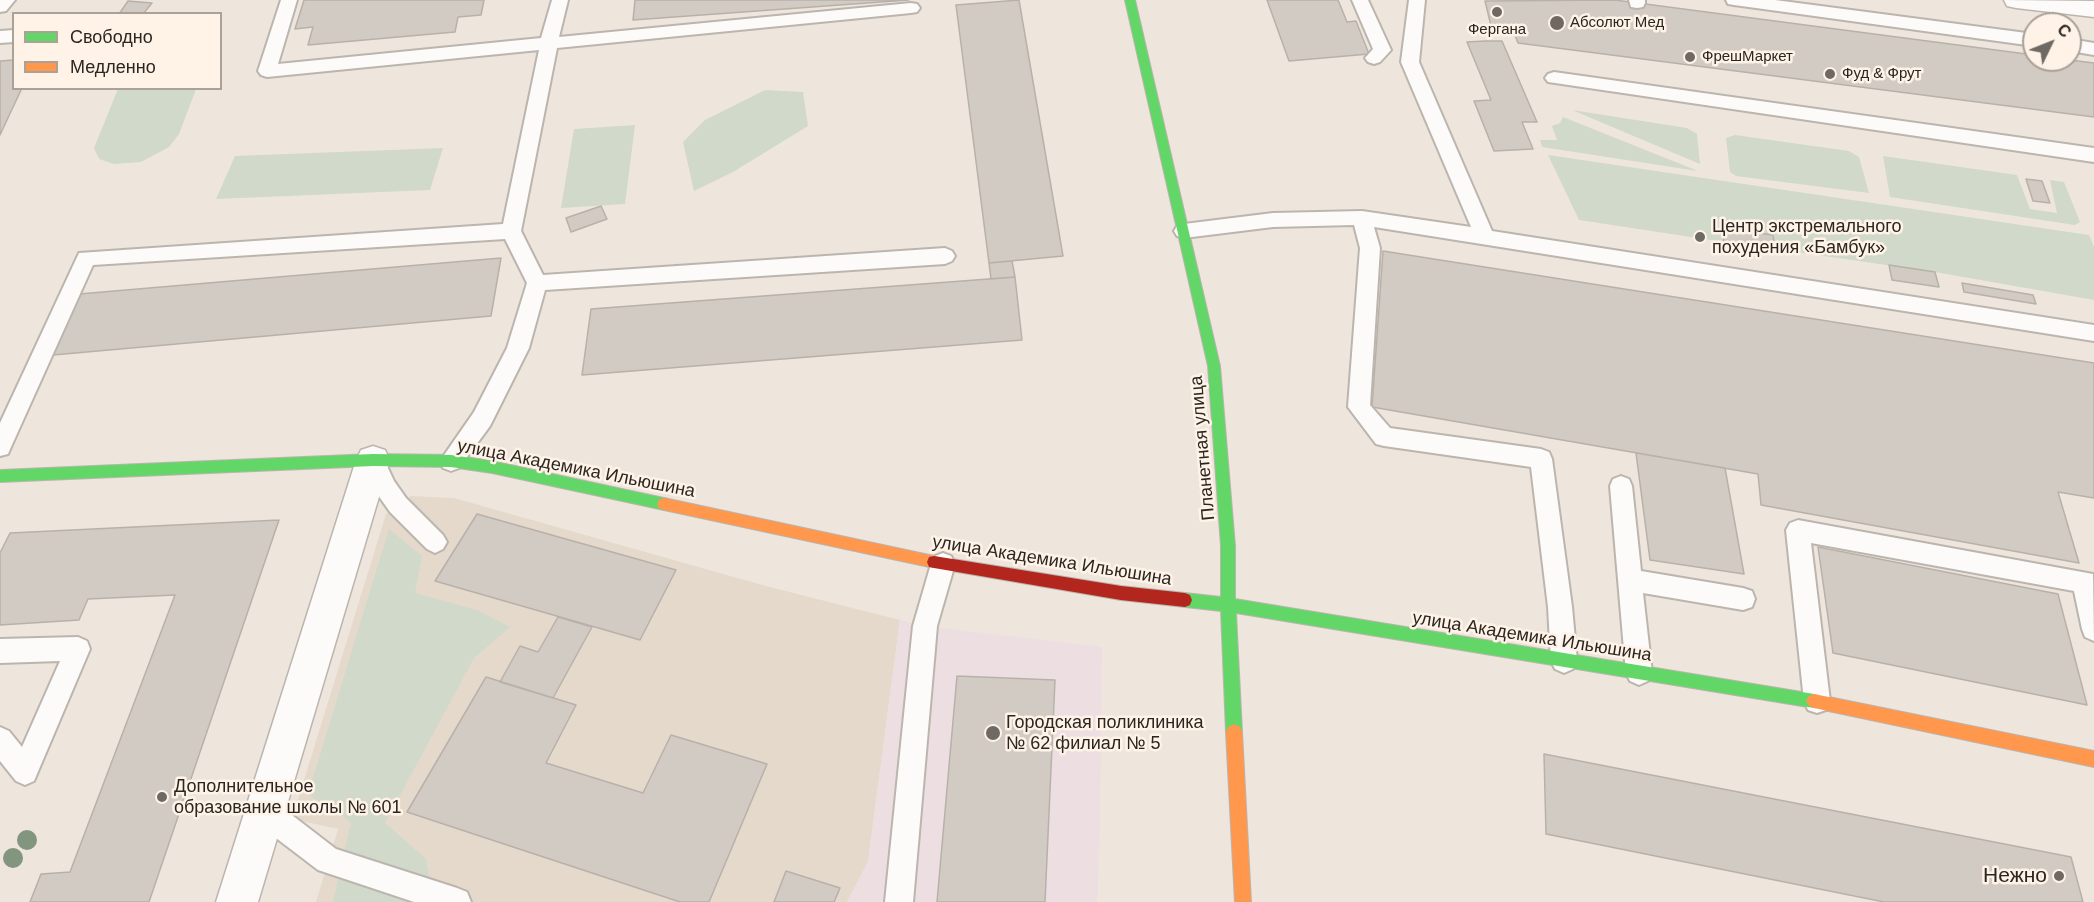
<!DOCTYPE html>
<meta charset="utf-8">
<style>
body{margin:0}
#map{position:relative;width:2094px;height:902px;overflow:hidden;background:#eee6dd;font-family:Arial,sans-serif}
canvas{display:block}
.legend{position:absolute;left:12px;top:12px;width:210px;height:78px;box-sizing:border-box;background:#fff3e8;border:2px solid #aaa198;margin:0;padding:8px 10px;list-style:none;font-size:18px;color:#2b2621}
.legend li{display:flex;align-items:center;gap:12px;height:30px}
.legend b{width:30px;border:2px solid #aaa198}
.north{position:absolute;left:2022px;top:12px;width:60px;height:60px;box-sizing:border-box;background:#fff3e8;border:2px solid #aaa198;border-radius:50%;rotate:47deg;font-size:16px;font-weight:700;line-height:24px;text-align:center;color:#2b2621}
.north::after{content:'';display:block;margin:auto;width:21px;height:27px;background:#6f6963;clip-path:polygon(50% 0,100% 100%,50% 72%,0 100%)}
</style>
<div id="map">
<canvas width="2094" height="902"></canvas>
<ul class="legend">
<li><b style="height:8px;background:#63d668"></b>Свободно</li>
<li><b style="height:8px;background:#ff974d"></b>Медленно</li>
</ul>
<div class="north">С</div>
</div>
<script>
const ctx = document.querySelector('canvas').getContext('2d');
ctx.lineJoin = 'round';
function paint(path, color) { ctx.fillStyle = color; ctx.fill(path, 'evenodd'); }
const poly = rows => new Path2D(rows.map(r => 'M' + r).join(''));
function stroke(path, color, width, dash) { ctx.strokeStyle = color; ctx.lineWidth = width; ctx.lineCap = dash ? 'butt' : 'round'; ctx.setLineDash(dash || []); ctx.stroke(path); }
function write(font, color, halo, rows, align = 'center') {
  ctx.font = font + ' Arial,sans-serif'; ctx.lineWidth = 5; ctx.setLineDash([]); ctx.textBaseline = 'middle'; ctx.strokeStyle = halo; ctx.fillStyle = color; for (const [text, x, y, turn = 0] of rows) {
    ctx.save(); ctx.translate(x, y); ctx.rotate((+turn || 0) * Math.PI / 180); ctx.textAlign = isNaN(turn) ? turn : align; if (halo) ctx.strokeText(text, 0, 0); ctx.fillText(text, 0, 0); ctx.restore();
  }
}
paint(poly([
 [411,496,454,498,766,586,900,620,868,862,847,902,316,902,338,829,292,819,386,514]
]), '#e5d9cc');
paint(poly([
 [900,620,925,626,1102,647,1100,820,1097,902,847,902,868,862]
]), '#eddee1');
paint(poly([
 [118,89,118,88,196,89,179,134,169,147,141,162,114,164,99,159,94,148],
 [765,90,803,92,808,126,733,172,694,191,683,142,705,120],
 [1572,110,1687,128,1697,134,1700,164],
 [1563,117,1698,171,1542,147,1540,140,1557,140,1552,126,1560,123],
 [635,125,625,204,561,208,574,129],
 [1735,135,1849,151,1859,157,1869,193,1736,176,1730,172,1726,138],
 [443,148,430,190,216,199,235,156],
 [1548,155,2089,235,2094,247,2094,300,1935,272,1775,249,1772,235,1723,228,1724,242,1579,220],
 [1883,156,2017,175,2030,209,2057,213,2050,180,2064,182,2080,222,2075,225,1890,197],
 [389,529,422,556,415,593,477,610,510,627,474,658,385,823,426,859,434,902,333,902,351,822,308,794]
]), '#d0d9ca');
const building = poly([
 [304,0,484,0,481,15,458,17,455,32,308,45,313,27,295,29,304,0],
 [635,0,909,0,633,20,635,0],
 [1019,0,1063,256,989,263,956,5,1019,0],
 [1267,0,1338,0,1347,22,1356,21,1369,54,1289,61,1267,0],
 [1615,0,2034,55,2034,60,2070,60,2094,63,2094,117,1518,43,1514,33,1492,30,1485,1,1615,0],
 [128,1,152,3,143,14,119,14,128,1],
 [1485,41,1502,41,1537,122,1522,122,1533,149,1494,151,1474,101,1491,100,1467,42,1485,41],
 [14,60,14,88,22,88,0,135,0,61,14,60],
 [2026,179,2042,181,2050,203,2033,201,2026,179],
 [601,206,607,219,571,232,566,218,601,206],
 [1722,228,1773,235,1775,249,1724,242,1722,228],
 [1383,251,2094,363,2094,498,2058,492,2079,563,1761,505,1758,474,1372,407,1383,251],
 [501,258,491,316,53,355,79,294,501,258],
 [1012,261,1015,277,991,279,989,263,1012,261],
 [1889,265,1935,272,1939,287,1892,280,1889,265],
 [1015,277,1022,340,582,375,591,309,1015,277],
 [1962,283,2033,295,2036,304,1964,292,1962,283],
 [1636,453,1725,468,1744,574,1650,560,1636,453],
 [477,514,676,570,640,640,435,581,477,514],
 [279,520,149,902,30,902,41,874,70,872,175,595,88,599,79,620,0,625,0,553,10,533,279,520],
 [1818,547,2058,594,2087,705,1833,653,1818,547],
 [558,617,592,627,553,698,500,682,520,646,538,652,558,617],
 [957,676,1055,680,1045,902,937,902,957,676],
 [486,677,576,705,546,763,643,793,671,735,767,764,709,902,680,902,407,812,486,677],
 [1544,754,2071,857,2083,902,1884,902,1546,834,1544,754],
 [786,871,840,888,834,902,774,902,786,871]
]);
paint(building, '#d1cbc4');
stroke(building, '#b8b1aa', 1.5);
const lane = poly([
 [0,0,15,0,6,11,0,12,0,0],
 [281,0,297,0,278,64,541,38,552,0,568,0,559,37,911,3,917,4,920,8,917,12,911,13,557,48,521,231,543,275,945,248,952,251,955,256,952,261,945,264,545,290,529,348,490,426,459,468,451,471,443,468,440,461,474,412,507,348,527,283,505,239,93,265,11,447,8,454,0,456,0,423,79,253,503,224,539,50,267,77,261,75,258,71,281,0],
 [1352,0,1368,0,1391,50,1380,62,1374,64,1368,62,1365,58,1373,49,1352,0],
 [1409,0,1425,0,1419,62,1492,231,2094,325,2094,341,1374,227,1380,248,1370,405,1390,428,1541,449,1549,452,1552,459,1572,607,1577,661,1573,669,1564,673,1555,669,1551,661,1548,607,1531,467,1384,446,1376,444,1348,407,1360,248,1354,225,1273,227,1184,238,1177,236,1174,231,1177,226,1184,224,1273,213,1362,211,1471,227,1401,62,1409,0],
 [1629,0,1645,0,1645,3,1643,7,1637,8,1631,7,1629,0],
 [1726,0,1775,0,2034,34,2034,46,1734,5,1728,4,1726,0],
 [14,30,14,42,0,43,0,31,14,30],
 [2070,39,2094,43,2094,55,2070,51,2070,39],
 [1554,72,2094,148,2094,162,1548,82,1545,78,1548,74,1554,72],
 [373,450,381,453,394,481,406,498,443,535,447,542,443,549,435,553,427,549,390,512,378,495,362,460,365,453,373,450],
 [1621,476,1629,479,1632,486,1641,571,1743,588,1752,591,1755,599,1752,607,1743,610,1643,593,1652,673,1648,681,1639,685,1630,681,1626,673,1610,486,1613,479,1621,476],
 [1798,520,2093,574,2094,641,2085,637,2082,629,2074,591,1811,543,1830,701,1826,710,1817,713,1808,710,1804,701,1786,530,1790,523,1798,520],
 [943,553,951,556,955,564,937,626,913,902,885,902,913,626,931,564,935,556,943,553],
 [78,637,87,641,90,649,34,781,25,785,16,781,0,761,0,727,9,731,22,747,60,661,0,663,0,639,78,637],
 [265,799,275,802,336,849,457,888,467,892,471,902,414,902,318,870,255,822,252,812,255,802,265,799]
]);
const street = poly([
 [2004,0,2094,1,2094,17,2016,8,2007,6,2004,0],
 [373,446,385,450,390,460,258,902,216,902,356,460,361,450,373,446]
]);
const fast = poly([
 [1125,0,1135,0,1220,366,1235,546,1235,599,1814,694,1819,696,1822,701,1819,706,1814,708,1236,613,1242,732,1240,737,1234,740,1228,737,1226,732,1221,611,1185,607,1180,605,1178,600,1180,595,1185,593,1221,597,1221,546,1208,366,1125,0],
 [373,454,451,455,492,461,664,498,669,500,671,504,669,508,664,510,492,473,451,467,373,466,0,482,0,470,373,454]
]);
const slow = poly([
 [664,498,934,556,939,557,941,562,939,567,934,568,664,510,659,508,657,504,659,500,664,498],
 [1814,694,2094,751,2094,767,1814,708,1809,706,1806,701,1809,696,1814,694],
 [1234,724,1240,727,1242,732,1251,902,1235,902,1226,732,1228,727,1234,724]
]);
const jam = poly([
 [934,556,1121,586,1185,593,1190,595,1192,600,1190,605,1185,607,1121,600,934,568,929,567,927,562,929,557,934,556]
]);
stroke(lane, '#bbb5ae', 4);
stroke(street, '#bbb5ae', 3);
stroke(fast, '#bbb5ae', 2);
stroke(slow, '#bbb5ae', 2);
stroke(jam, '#bbb5ae', 2);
paint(lane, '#fcfbfa');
paint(street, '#fcfbfa');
paint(fast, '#63d668');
paint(slow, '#ff974d');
paint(jam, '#b3261e');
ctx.fillStyle = '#82957f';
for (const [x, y] of [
 [27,840],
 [13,858]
]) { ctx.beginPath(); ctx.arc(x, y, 10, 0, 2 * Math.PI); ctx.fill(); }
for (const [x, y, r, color] of [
 [1497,12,6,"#6f6963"],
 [1557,23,8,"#6f6963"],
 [1690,57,6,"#6f6963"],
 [1830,74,6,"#6f6963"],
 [1700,237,6,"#6f6963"],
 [993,733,8,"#6f6963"],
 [162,797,6,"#6f6963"],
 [2059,876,6,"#6f6963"]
]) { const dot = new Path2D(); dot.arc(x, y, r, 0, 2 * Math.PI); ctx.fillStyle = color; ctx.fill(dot); stroke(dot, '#fff3e8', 2); }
write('15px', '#2b2621', '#fff3e8', [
 ["Абсолют Мед",1570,23],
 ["Фергана",1497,30,"center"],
 ["ФрешМаркет",1702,57],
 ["Фуд & Фрут",1842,74]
], 'left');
write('18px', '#2b2621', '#fff3e8', [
 ["Центр экстремального",1712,227],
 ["похудения «Бамбук»",1712,248],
 ["Городская поликлиника",1006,723],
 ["№ 62 филиал № 5",1006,744],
 ["Дополнительное",174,787],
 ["образование школы № 601",174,808]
], 'left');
write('18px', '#2b2621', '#fff3e8', [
 ["Планетная улица",1203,448,-95],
 ["улица Академика Ильюшина",576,469,11],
 ["улица Академика Ильюшина",1052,561,9],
 ["улица Академика Ильюшина",1532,637,9]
]);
write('21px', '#2b2621', '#fff3e8', [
 ["Нежно",2047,876]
], 'right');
</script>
